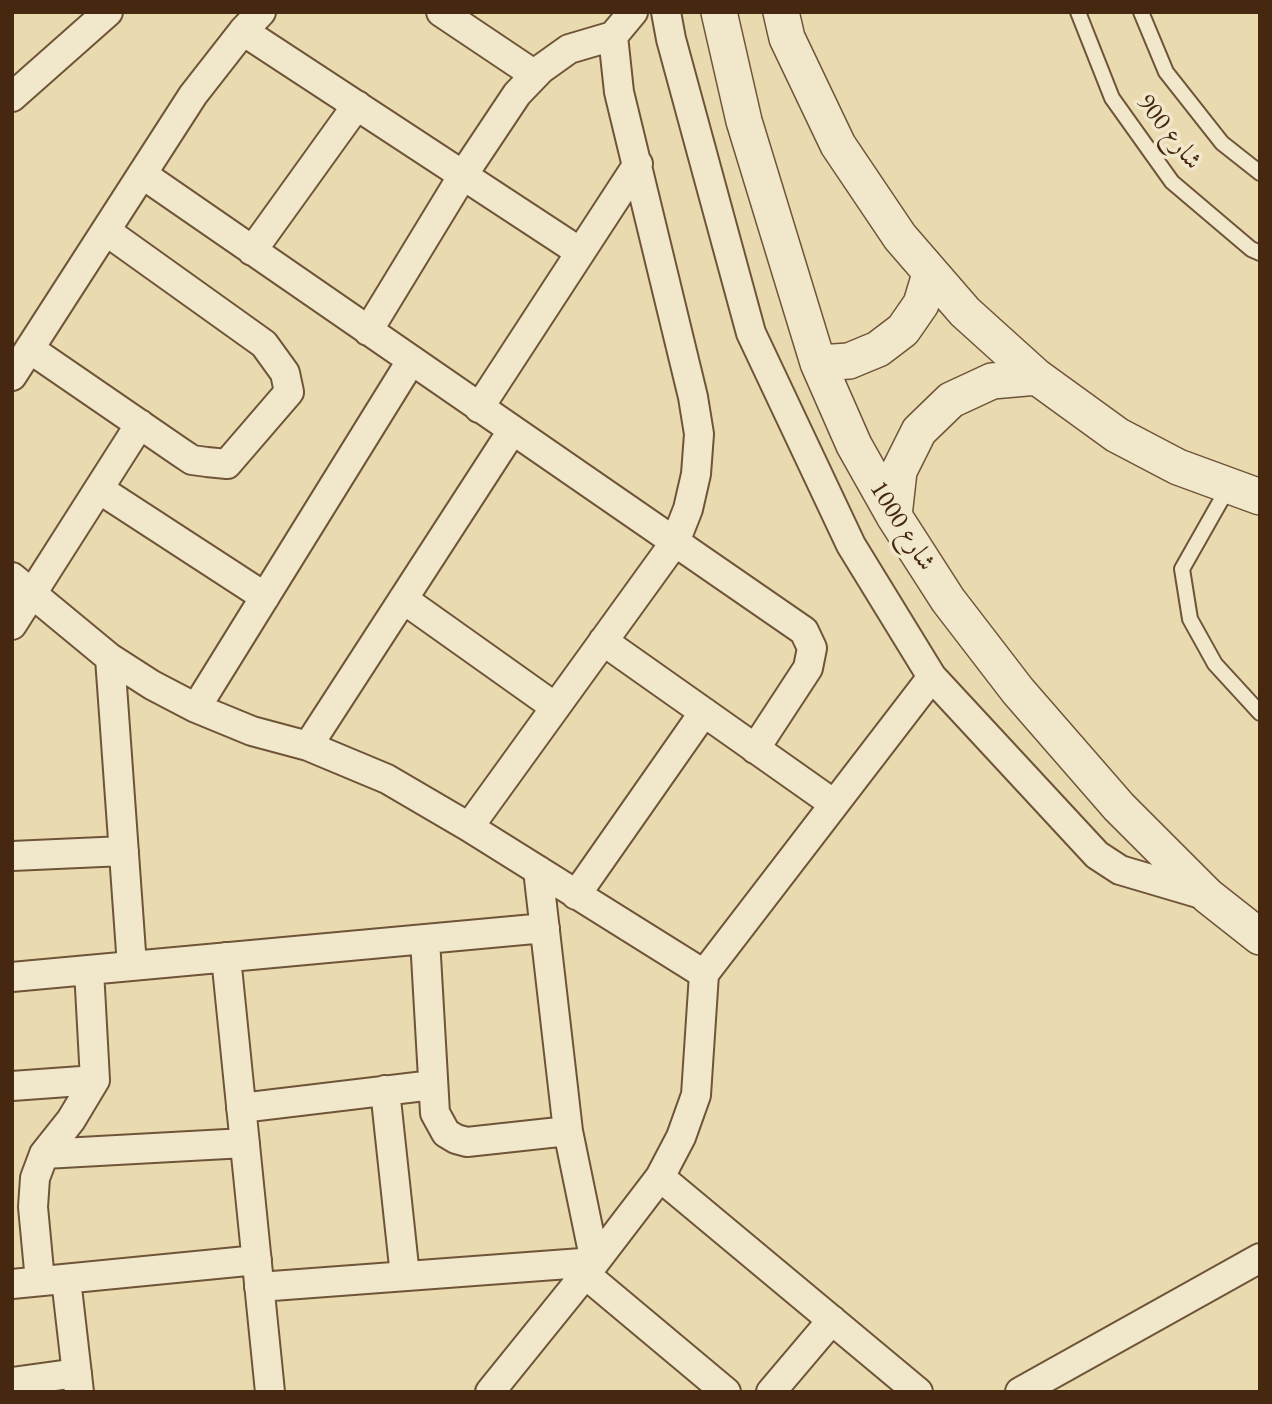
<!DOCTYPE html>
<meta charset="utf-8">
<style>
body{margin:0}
#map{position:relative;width:1272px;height:1404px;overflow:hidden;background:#e9daaf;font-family:"EB Garamond",serif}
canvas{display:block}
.frame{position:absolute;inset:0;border:14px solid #462811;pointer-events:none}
</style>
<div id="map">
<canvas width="1272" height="1404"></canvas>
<div class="frame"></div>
</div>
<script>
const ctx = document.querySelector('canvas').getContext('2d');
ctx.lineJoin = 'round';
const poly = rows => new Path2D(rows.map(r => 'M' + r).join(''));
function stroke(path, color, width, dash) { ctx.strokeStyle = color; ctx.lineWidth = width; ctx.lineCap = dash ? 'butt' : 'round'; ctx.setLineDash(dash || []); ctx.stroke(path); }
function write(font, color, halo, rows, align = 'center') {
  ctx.font = font + ' "EB Garamond",Amiri,serif'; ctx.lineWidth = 7; ctx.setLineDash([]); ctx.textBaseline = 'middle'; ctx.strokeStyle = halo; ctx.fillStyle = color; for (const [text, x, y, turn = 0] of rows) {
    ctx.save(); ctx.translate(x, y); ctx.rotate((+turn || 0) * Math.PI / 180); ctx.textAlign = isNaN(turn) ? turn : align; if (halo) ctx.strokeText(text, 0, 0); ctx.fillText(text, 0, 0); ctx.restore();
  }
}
const service = poly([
 [1078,12,1112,98,1172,182,1251,249,1260,253],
 [1141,12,1166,72,1222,143,1260,173],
 [1229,486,1182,569,1190,619,1215,664,1260,713]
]);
const minor = poly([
 [441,12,535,75],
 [666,12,671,39,751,333,851,545,932,677,1097,855,1120,870,1208,896],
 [243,31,580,252],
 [12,97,108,12],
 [142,174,804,631,812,648,808,668,755,749],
 [252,251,357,105],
 [368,331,463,175,517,94,541,69,569,49,613,36,633,12],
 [30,349,180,452,192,460,207,462,227,464,289,392,285,373,264,344,106,231],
 [12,376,193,95,243,31,261,12],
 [479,408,638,164],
 [99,489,265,597],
 [12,577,110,658,152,685,196,708,252,731,308,746,387,779,469,827,704,974],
 [403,599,555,707],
 [12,625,140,424],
 [603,641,834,804],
 [110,658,132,966],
 [196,708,411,361],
 [308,746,512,431],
 [469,827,675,542,688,509,696,474,699,434,693,397,619,92,613,36],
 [12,856,124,851],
 [576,895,704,712],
 [425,939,435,1113,446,1133,456,1139,467,1142,568,1131],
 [226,957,270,1392],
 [12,977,545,928],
 [12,1086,95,1080],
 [385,1090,405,1276],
 [241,1108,433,1085],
 [44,1154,245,1143],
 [660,1177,918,1392],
 [585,1274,726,1392],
 [66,1279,79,1392],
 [40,1281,33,1207,35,1178,44,1154,71,1120,95,1080,89,970],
 [12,1284,257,1260],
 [259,1287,595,1262,568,1131,538,870],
 [12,1382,77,1373],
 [490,1392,595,1262,660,1177,681,1137,696,1095,704,974,932,677],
 [771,1392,832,1320],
 [1020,1392,1260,1258]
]);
const tertiary = poly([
 [719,12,744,121,818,363,854,445,894,516,948,600,1018,691,1119,807,1208,896,1260,937],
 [781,12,787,38,838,145,900,237,965,312,1037,377,1117,435,1178,467,1260,497],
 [818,363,849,361,878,349,903,330,921,304,930,274],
 [894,516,899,471,919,431,951,400,992,381,1037,377]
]);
stroke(service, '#6f5438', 18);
stroke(minor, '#6f5438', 32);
stroke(tertiary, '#6f5438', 38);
stroke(service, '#f1e7cb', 14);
stroke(minor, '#f1e7cb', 28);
stroke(tertiary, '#f1e7cb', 35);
write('26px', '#462811', '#f1e7cb', [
 ["شارع 900",1169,132,52],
 ["شارع 1000",902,526,58]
]);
</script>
